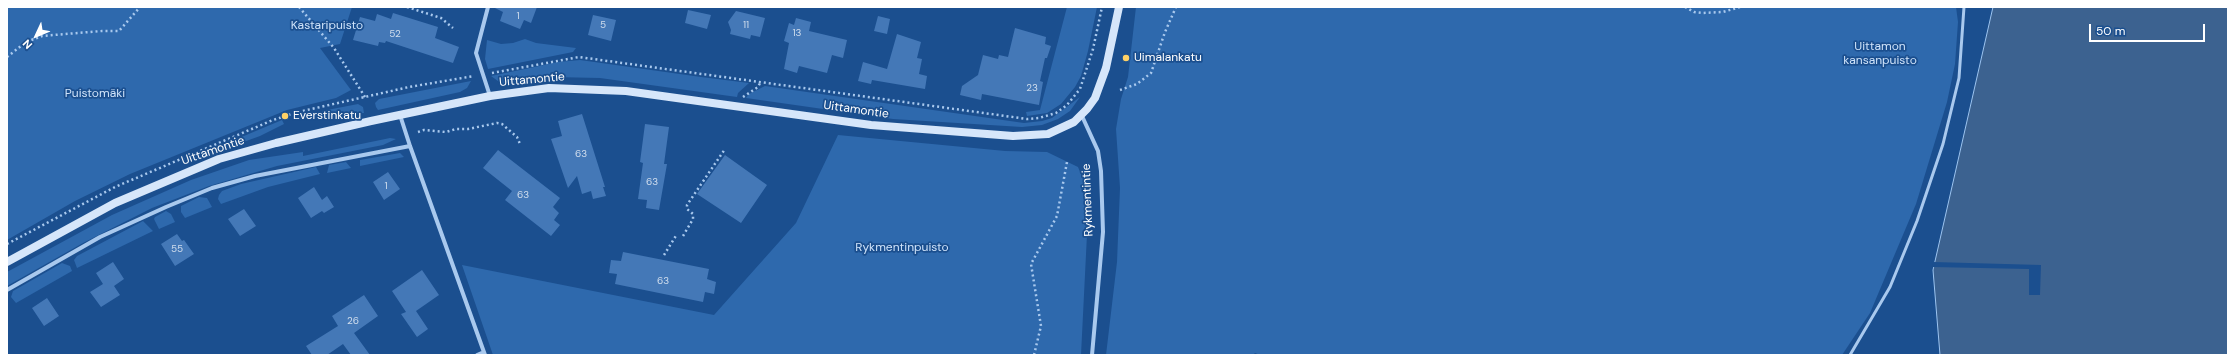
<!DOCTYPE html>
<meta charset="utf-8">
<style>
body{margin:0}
#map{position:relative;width:2235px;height:362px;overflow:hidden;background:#1b4f8f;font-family:"DM Sans",sans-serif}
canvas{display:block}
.frame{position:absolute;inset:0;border:8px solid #fff;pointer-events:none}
.north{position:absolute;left:16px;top:16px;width:40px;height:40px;-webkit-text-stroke:3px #1b4f8f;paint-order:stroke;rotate:226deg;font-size:11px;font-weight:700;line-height:16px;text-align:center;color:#fff}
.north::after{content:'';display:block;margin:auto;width:14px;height:18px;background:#fff;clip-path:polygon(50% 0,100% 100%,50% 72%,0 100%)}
.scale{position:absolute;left:2089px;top:24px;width:116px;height:18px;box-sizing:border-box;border:2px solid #fff;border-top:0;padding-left:5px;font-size:12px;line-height:14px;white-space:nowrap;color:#fff;-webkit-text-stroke:3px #1b4f8f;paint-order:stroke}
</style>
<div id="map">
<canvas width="2235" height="362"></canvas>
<div class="frame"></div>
<div class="north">N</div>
<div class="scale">50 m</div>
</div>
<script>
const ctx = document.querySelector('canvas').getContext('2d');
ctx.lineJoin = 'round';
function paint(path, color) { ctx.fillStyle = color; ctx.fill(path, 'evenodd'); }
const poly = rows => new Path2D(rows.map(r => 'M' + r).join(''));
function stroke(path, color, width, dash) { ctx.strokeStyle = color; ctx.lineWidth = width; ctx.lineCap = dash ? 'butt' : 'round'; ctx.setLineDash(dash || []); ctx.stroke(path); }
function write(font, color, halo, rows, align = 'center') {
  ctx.font = font + ' "DM Sans",sans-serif'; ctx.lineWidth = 3.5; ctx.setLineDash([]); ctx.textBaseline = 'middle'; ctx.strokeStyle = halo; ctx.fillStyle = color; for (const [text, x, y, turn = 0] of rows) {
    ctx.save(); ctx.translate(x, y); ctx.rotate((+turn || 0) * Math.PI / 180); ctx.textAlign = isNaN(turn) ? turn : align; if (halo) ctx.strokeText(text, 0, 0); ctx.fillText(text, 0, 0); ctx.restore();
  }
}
paint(poly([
 [7,7,352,7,340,44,320,48,351,90,336,98,287,110,130,174,75,201,7,240],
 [1067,7,1097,7,1088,51,1081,76,1075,87,1061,104,1047,113,1027,116,1026,112,1040,110],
 [1136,7,1956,7,1958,22,1955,64,1947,102,1916,204,1870,313,1842,355,1260,355,1255,353,1253,355,1106,355,1117,262,1120,188,1116,129,1121,99,1128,77],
 [525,39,536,43,576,48,573,52,488,69,485,59,487,40,501,44,513,43],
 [580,60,701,77,749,83,738,93,737,97,600,78,553,77,502,84,491,76,558,62],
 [471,81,467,88,460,92,378,110,376,107,375,103,379,99],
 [765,86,1024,123,1042,121,1052,118,1080,97,1070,111,1058,119,1042,125,1022,127,893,119,746,98,749,94],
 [358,104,363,107,364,113,323,115,322,111],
 [282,120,284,124,260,136,202,157,201,154],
 [838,135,1005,151,1047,152,1078,167,1089,194,1081,355,493,355,462,265,714,315,796,223],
 [390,138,396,139,383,145,277,166,209,186,152,208,83,243,7,286,7,272,112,215,191,180,249,160,303,152,303,156],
 [400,153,404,157,360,166,360,160],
 [346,162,351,168,327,173,329,165],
 [316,167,320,174,268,187,221,204,218,199,219,195,222,191,241,184],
 [199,197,207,198,212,207,185,218,181,212,181,206],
 [166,211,171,214,175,222,159,229,154,219,155,217],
 [143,221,153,231,77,268,74,260,77,256],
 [62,263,70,266,72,271,16,303,11,297,13,291]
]), '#2e69ad');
const water = poly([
 [1993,7,2228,7,2228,355,1940,355,1933,270,1993,7]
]);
paint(water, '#3c6290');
stroke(water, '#9cc4f0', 1);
paint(poly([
 [1933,262,2041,265,2040,295,2029,295,2029,269,1932,267]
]), '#1b4f8f');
paint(poly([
 [493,7,537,7,531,23,524,20,520,29,500,21,503,12],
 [688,10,711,15,707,29,685,23],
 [736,11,765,18,760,37,751,35,750,39,730,34,731,30,728,22],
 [393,13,438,27,435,38,459,47,453,63,386,41,385,43,379,42,378,46,353,40,360,17,375,21,377,14,391,19],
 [593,15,616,20,611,41,588,35],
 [878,16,890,19,887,34,874,31],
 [796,18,811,22,809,31,847,40,843,58,832,55,827,73,799,66,797,73,784,69,789,43,784,41,789,23,794,25],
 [1015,28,1046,37,1045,44,1051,46,1047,58,1045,58,1040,81,1043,82,1039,105,982,94,981,100,960,95,962,86,978,75,983,55,998,59,999,55,1008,57],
 [897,34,921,42,917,58,922,59,919,74,927,76,925,89,872,80,871,84,858,81,863,62,887,69],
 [582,114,605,187,603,187,606,196,593,199,591,191,582,194,577,176,568,188,551,139,562,136,558,121],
 [645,124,669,127,664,164,667,164,659,210,646,208,647,200,638,199,643,163,640,162],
 [498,150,560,198,553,207,559,213,554,220,560,225,551,236,505,200,512,191,483,168],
 [725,155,767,185,741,223,697,194],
 [388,172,400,189,384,200,373,182],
 [314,187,322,200,327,196,334,207,324,213,322,211,311,218,298,198],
 [244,209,256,226,240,236,228,219],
 [177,234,182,241,184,240,194,254,175,266,161,244],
 [623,252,709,269,707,279,716,282,714,294,705,292,703,302,615,284,617,274,609,273,611,260,621,261],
 [113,262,124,279,114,286,120,295,101,307,90,292,103,284,96,273],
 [422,270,439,295,416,311,428,329,417,337,401,314,406,312,392,291],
 [364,295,378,316,354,333,370,355,351,355,343,344,327,355,312,355,306,346,338,326,332,316],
 [47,298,59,316,44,326,32,308]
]), '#4478b7');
stroke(poly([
 [299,7,334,48,365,97],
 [407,7,441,18,453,28],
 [1685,7,1694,12,1703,13,1723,12,1740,7],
 [7,57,26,42,42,36,102,31,119,31,140,7],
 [492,73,579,57,1027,119,1039,118,1056,113,1067,105,1080,89,1093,49,1102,7],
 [1120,90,1137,84,1151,73,1165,32,1176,7],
 [743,97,758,87,761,81],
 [418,132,424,130,446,132,456,129,468,129,497,123,502,124,517,137,520,144],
 [683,236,693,219,693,214,687,209,687,205,725,149],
 [7,244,115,187,273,120,298,112,409,87,474,76],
 [664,255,677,234],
 [1034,355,1041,326,1031,264,1057,216,1067,162]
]), '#a9c9ee', 2.5, [2, 3]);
stroke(poly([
 [1850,355,1890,287,1917,221,1943,144,1959,78,1964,7]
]), '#a9c9ee', 3);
stroke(poly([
 [488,7,476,53,490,96],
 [400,115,410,146,485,355],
 [1082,116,1098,151,1101,171,1103,232,1092,355],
 [7,290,100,237,166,207,212,188,255,176,410,146],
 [477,355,484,352]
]), '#a9c9ee', 4);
stroke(poly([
 [7,262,115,203,219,159,276,143,371,121,490,96,549,88,626,91,871,125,1013,136,1048,134,1074,122,1087,109,1095,98,1106,68,1119,7]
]), '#d6e6fa', 8);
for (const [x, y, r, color] of [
 [1126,58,4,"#ffd166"],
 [285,116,4,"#ffd166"]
]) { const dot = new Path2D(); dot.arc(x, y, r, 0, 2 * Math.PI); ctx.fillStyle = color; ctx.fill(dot); stroke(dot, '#1b4f8f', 1.5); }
write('10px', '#d0dded', null, [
 ["1",518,16],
 ["5",603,25],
 ["11",746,25],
 ["13",797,33],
 ["52",395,34],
 ["23",1032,88],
 ["63",581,154],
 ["63",652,182],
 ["1",386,186],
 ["63",523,195],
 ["55",177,249],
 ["63",663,281],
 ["26",353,321]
]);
write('12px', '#cfe3fa', '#1b4f8f', [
 ["Kastaripuisto",327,26],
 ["Uittamon",1880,47],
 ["kansanpuisto",1880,61],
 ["Puistomäki",95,94],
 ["Rykmentinpuisto",902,248]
]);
write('12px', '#fff', '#1b4f8f', [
 ["Uimalankatu",1134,58],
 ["Everstinkatu",293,116]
], 'left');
write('12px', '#fff', '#1b4f8f', [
 ["Uittamontie",532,80,-5],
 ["Uittamontie",856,110,8],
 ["Uittamontie",213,151,-19],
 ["Rykmentintie",1088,200,-92]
]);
</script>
